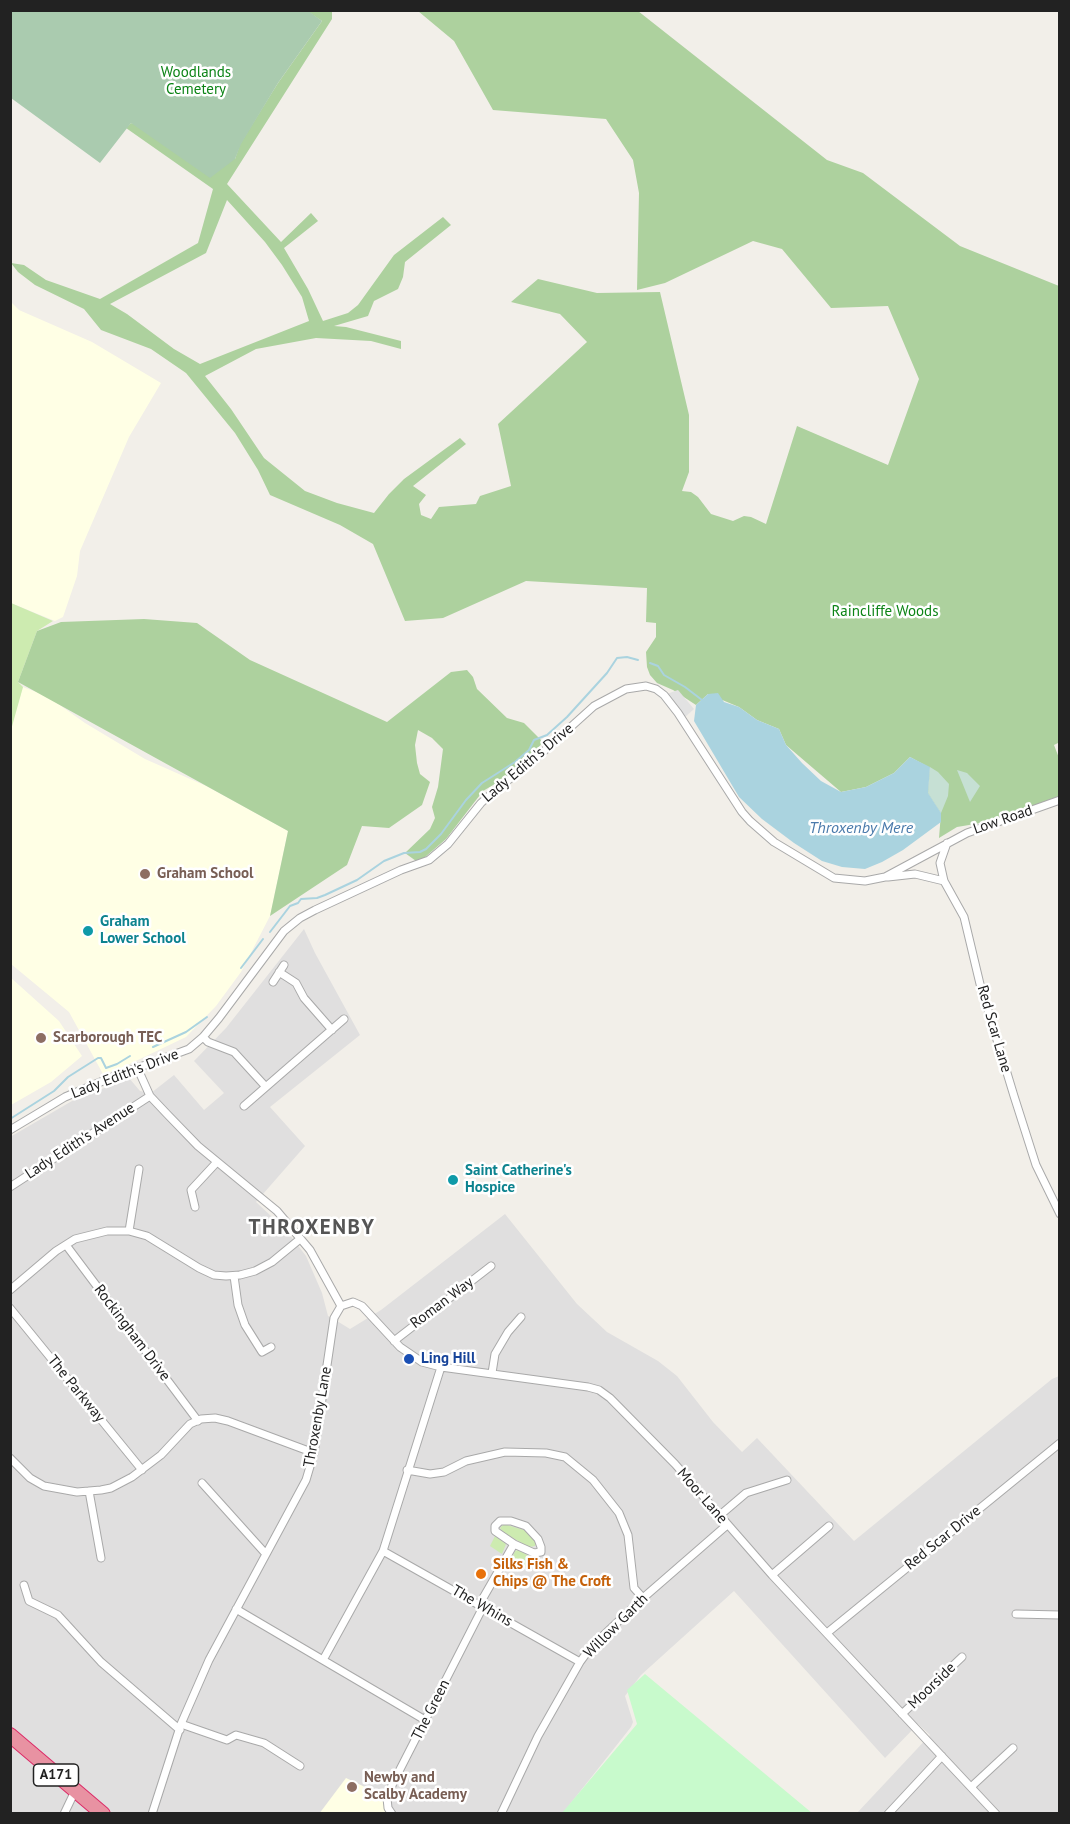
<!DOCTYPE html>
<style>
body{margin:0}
#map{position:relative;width:1070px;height:1824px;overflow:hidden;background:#f2efe9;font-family:"PT Sans",sans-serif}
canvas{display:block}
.frame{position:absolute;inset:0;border:12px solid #222;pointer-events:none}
</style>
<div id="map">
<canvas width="1070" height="1824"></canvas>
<div class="frame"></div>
</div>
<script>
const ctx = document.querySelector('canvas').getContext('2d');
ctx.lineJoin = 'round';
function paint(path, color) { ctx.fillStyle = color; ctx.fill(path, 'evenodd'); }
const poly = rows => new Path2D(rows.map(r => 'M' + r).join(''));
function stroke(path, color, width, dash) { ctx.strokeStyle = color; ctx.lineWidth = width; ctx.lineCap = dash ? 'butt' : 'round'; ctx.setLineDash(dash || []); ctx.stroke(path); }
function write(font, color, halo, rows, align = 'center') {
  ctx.font = font + ' "PT Sans",sans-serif'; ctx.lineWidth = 5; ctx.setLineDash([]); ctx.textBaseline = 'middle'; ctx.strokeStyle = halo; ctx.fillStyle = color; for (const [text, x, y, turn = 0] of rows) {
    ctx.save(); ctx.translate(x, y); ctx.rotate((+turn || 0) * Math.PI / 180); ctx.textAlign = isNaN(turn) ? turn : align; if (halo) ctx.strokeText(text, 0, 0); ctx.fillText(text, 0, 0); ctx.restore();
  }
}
paint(poly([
 [304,929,315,953,360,1035,270,1107,305,1146,256,1202,286,1230,306,1256,322,1293,328,1316,337,1321,350,1329,381,1310,505,1214,577,1304,607,1332,658,1361,677,1376,713,1422,742,1452,757,1438,854,1541,1052,1379,1059,1376,1059,1813,857,1813,930,1735,918,1724,885,1758,734,1591,641,1675,625,1696,633,1722,631,1727,563,1813,11,1813,10,1137,72,1101,129,1078,140,1091,151,1093,174,1075,204,1110,224,1093,194,1061,226,1028]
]), '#e0dfdf');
paint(poly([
 [11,302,19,310,92,342,161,383,129,437,80,551,77,576,63,617,55,621,11,603],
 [23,687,47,696,85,723,145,759,206,786,288,831,270,916,241,972,216,1006,186,1037,119,1069,103,1074,69,1012,11,964,10,730],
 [10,977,59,1021,82,1056,51,1082,11,1105],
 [346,1778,384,1796,386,1813,319,1814]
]), '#ffffe5');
paint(poly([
 [11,603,53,621,37,631,18,682,23,687,11,730],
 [504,1524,527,1531,532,1535,536,1544,535,1546,529,1547,504,1533,500,1528],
 [495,1536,506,1544,502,1554,490,1546],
 [518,1550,533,1558,527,1569,511,1561,515,1551]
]), '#cdebb0');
paint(poly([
 [307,11,332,11,332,19,227,184,281,242,311,213,318,221,284,248,308,289,323,321,348,313,358,305,394,255,443,217,451,225,405,262,403,277,398,289,374,301,368,316,334,326,346,327,401,341,401,349,371,341,316,338,256,349,205,376,231,409,264,458,305,491,337,503,374,513,389,494,404,479,460,438,466,444,413,486,426,495,419,504,421,515,431,519,439,507,476,504,480,496,511,486,498,424,587,342,560,314,511,302,538,279,597,293,660,292,689,415,689,472,682,491,691,492,698,497,711,514,733,521,744,516,751,517,766,524,797,426,888,465,919,379,888,306,831,308,782,249,753,241,665,283,637,290,639,193,633,160,606,119,493,110,454,41,418,11,638,11,827,160,863,173,960,246,1059,286,1060,742,1054,745,1059,758,1059,796,993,821,957,827,939,838,941,813,928,793,930,768,910,757,894,773,866,787,841,792,786,745,779,729,757,720,739,707,708,694,696,705,673,690,657,683,650,675,647,667,646,652,656,637,656,623,646,622,647,588,526,581,443,618,405,621,373,544,340,525,270,495,258,470,235,433,186,373,151,349,101,330,84,309,35,285,18,272,11,263,24,265,46,280,100,299,198,243,213,189,126,128,131,123,235,159,240,144,278,83,322,21],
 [227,200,265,242,282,265,302,297,309,321,200,364,174,349,127,314,110,304,206,253],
 [144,619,197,623,250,660,387,722,451,672,467,670,473,677,477,689,507,718,524,723,543,742,528,760,510,775,483,791,446,839,424,858,416,861,405,853,430,829,435,818,432,807,438,787,443,749,432,738,418,730,415,745,417,763,420,774,430,782,422,805,389,828,362,826,347,865,270,916,288,831,18,682,37,631,61,622]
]), '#add19e');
paint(poly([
 [930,767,938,772,949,784,948,796,941,813,928,793],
 [957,770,967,773,980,786,970,802]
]), '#c6e0d4');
paint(poly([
 [307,10,322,21,278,83,241,144,235,159,210,178,131,123,100,163,11,98,11,11]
]), '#aacbaf');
paint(poly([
 [645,1674,812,1813,562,1813,637,1724,627,1690]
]), '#c8facc');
paint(poly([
 [678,690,694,709,684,718,664,695]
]), '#e2e2e2');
paint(poly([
 [718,693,724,702,739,707,757,720,779,729,786,745,802,763,821,781,841,792,866,787,894,773,910,757,930,767,928,793,941,813,941,822,903,850,882,862,865,869,842,867,822,861,794,843,762,819,739,797,694,721,696,705,708,694]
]), '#aad3df');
stroke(poly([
 [650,663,658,666,664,675,685,687,702,700],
 [270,932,290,906,298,903,301,899,317,898,325,895,357,880,384,861,404,853,420,852,426,849,441,834,466,800,482,783,515,762,529,750,534,740,547,735,567,717,607,673,617,658,627,657,638,660],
 [241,968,263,939],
 [153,1047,186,1032,207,1017],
 [10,1119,54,1091,68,1077,98,1058,101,1058,106,1068,117,1064,130,1056]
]), '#aad3df', 2);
const street = poly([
 [947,843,940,863,944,881,964,917,980,984,1014,1096,1036,1165,1060,1214],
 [888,877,915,874,944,881],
 [279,972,296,983,304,998,332,1030],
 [273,982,284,965],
 [203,1037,208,1042,234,1052,266,1087],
 [137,1067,150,1096,167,1114,198,1146,277,1211,310,1250,341,1306],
 [244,1106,344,1019],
 [10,1130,65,1097,110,1078,189,1049,203,1037,219,1018,284,931,300,918,315,910,401,870,429,860,448,844,481,803,498,788,533,761,594,706,626,689,646,686,656,689,664,695,678,713,742,812,750,821,774,842,834,878,865,881,885,877,967,833,1060,800],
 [10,1187,150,1096],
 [195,1207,191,1190,217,1162],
 [129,1231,139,1169],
 [66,1245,198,1421],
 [234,1276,238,1305,245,1325,262,1352,271,1347],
 [10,1290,56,1251,75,1239,107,1231,129,1231,147,1236,199,1268,214,1275,226,1276,240,1275,255,1271,272,1262,300,1239],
 [341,1306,353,1302,362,1306,400,1347,422,1362,441,1367,588,1387,599,1390,610,1398,675,1464,772,1575,996,1814],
 [10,1308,142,1470],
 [394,1341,491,1266],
 [492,1373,495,1354,508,1332,521,1317],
 [10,1458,30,1478,44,1486,77,1492,101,1490,111,1488,132,1477,161,1455,190,1424,201,1419,215,1418,228,1421,314,1453],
 [407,1470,430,1474,444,1472,466,1461,505,1452,546,1453,565,1457,593,1480,619,1513,628,1535,634,1588,643,1598],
 [202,1483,265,1553],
 [89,1491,101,1558],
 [719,1516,746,1493,787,1480],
 [383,1551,580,1662],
 [772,1575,829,1526],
 [24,1585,29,1601,58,1615,101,1662,180,1730],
 [479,1605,514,1544,495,1531,495,1526,500,1521,511,1521,526,1526,538,1539,541,1547,541,1552,534,1553,514,1544],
 [236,1609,425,1720],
 [1016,1614,1060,1615],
 [827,1633,1060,1443],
 [323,1660,383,1551,441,1367],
 [902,1714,962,1657],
 [181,1724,227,1740,236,1735,264,1743,300,1766],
 [971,1787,1013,1748],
 [64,1814,75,1791],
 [152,1814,181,1724,209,1660,306,1480,314,1453,334,1318,341,1306],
 [392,1814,388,1808,387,1798,393,1783,483,1607],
 [501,1814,538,1736,580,1662,591,1647,643,1598,727,1525],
 [888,1814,942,1756]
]);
const highway = poly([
 [10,1735,103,1814]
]);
stroke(street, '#a9a9a9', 9);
stroke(highway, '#dc2a67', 16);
stroke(street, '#fff', 7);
stroke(highway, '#e892a2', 14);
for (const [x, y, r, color] of [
 [145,874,6,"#8d6e63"],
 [88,931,6,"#0f9aa8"],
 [41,1038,6,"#8d6e63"],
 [453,1180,6,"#0f9aa8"],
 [409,1359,6,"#1a4fb4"],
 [481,1574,6,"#e8710a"],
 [352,1787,6,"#8d6e63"]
]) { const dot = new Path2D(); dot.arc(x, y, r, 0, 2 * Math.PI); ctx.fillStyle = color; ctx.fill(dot); stroke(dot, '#fff', 2); }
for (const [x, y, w] of [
 [56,1775,45]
]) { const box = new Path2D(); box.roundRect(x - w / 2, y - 11, w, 22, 4.5); ctx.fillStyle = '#fff'; ctx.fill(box); stroke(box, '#222', 1.5); }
write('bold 14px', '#222', null, [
 ["A171",56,1775]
]);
write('15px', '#0c8416', '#fff', [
 ["Woodlands",196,73],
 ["Cemetery",196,90],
 ["Raincliffe Woods",885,612]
]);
write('15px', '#222', '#fff', [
 ["Lady Edith's Drive",528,763,-40],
 ["Low Road",1003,820,-19],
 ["Red Scar Lane",994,1029,74],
 ["Lady Edith's Drive",125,1074,-21],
 ["Lady Edith's Avenue",80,1141,-33],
 ["Roman Way",442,1303,-37],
 ["Rockingham Drive",132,1333,53],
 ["The Parkway",76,1389,51],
 ["Throxenby Lane",318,1417,-80],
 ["Moor Lane",702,1496,49],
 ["Red Scar Drive",943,1538,-39],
 ["The Whins",482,1606,30],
 ["Willow Garth",616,1626,-45],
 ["Moorside",932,1686,-44],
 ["The Green",431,1710,-63]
]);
write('bold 15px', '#785e54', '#fff', [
 ["Graham School",157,874],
 ["Scarborough TEC",53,1038],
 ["Newby and",364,1778],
 ["Scalby Academy",364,1795]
], 'left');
write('bold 15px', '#0d838f', '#fff', [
 ["Graham",100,922],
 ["Lower School",100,939],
 ["Saint Catherine's",465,1171],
 ["Hospice",465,1188]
], 'left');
write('bold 15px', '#164399', '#fff', [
 ["Ling Hill",421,1359]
], 'left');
write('bold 15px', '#c56008', '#fff', [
 ["Silks Fish &",493,1565],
 ["Chips @ The Croft",493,1582]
], 'left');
write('italic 16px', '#4a7aab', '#fff', [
 ["Throxenby Mere",861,828]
]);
ctx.letterSpacing = '1.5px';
write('bold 21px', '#555', '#fff', [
 ["THROXENBY",312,1228]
]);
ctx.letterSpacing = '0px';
</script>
